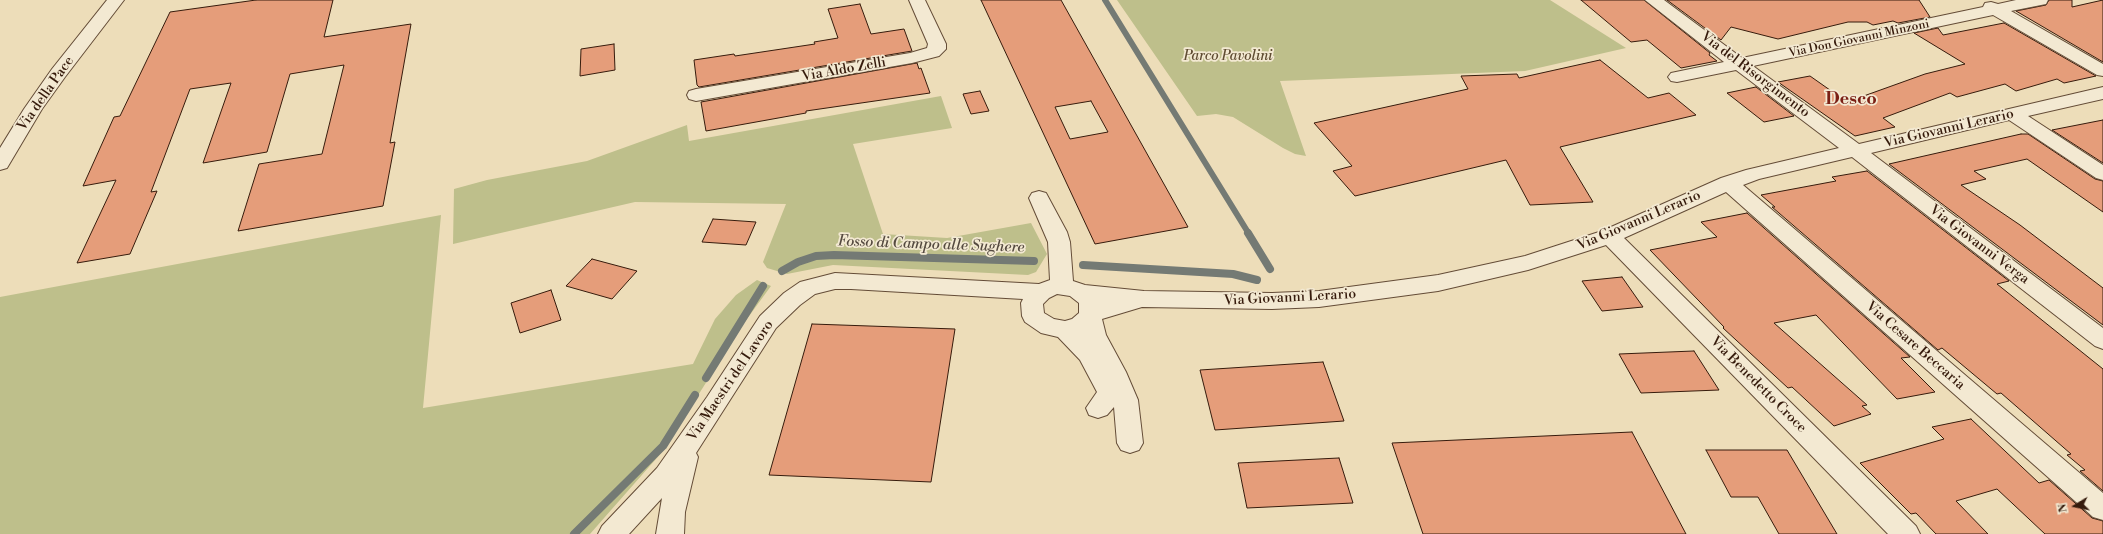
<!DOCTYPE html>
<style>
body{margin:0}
#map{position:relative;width:2103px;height:534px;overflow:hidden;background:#edddb9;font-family:"Libre Bodoni",serif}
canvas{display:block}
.north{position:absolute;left:2055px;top:486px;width:40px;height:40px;-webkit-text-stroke:3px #f3e9d2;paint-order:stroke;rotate:260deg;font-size:11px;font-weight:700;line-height:16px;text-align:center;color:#361b0c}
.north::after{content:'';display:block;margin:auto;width:14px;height:18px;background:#361b0c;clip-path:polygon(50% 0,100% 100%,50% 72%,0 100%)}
</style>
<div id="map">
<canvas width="2103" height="534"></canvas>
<div class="north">N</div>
</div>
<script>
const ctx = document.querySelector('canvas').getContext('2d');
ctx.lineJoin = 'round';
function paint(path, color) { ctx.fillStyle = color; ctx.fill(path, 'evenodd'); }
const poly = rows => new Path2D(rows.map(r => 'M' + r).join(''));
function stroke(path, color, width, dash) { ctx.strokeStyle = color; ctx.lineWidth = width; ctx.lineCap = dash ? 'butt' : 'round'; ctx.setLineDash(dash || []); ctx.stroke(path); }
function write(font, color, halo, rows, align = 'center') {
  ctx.font = font + ' "Libre Bodoni",serif'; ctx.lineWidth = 3.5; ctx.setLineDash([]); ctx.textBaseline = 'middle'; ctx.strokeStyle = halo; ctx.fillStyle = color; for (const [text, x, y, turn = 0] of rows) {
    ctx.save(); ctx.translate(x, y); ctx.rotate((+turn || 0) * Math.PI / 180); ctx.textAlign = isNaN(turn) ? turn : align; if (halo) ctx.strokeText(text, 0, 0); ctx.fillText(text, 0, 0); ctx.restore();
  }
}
paint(poly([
 [1117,0,1550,0,1626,48,1525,71,1280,81,1306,156,1295,154,1283,148,1233,117,1216,114,1197,116],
 [941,96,952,128,853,144,883,234,947,238,1031,223,1047,254,1036,272,1028,275,833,265,787,274,767,268,763,262,786,204,635,202,453,244,454,189,487,180,587,161,687,125,689,141],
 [441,215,423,408,693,364,715,319,736,295,757,280,771,286,741,327,663,451,590,534,0,534,0,297]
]), '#bebf8b');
stroke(poly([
 [1105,0,1249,234]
]), '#747a74', 6);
stroke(poly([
 [1248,233,1270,269],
 [1083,265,1233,274,1257,280],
 [782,271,798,262,816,256,834,255,1034,261],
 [706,378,763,286],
 [574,534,663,446,695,395]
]), '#747a74', 8);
const building = poly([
 [256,0,333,0,324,37,411,24,390,143,395,142,383,206,238,231,259,164,322,154,344,65,290,74,267,152,203,163,231,83,190,89,151,192,157,191,130,254,77,263,116,180,83,186,114,117,120,116,170,12,256,0],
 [981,0,1061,0,1188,227,1095,244,981,0],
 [1091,101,1108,132,1070,139,1055,107,1091,101],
 [1581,0,1644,0,1710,53,1709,55,1717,61,1681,68,1647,40,1631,42,1581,0],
 [1667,0,1919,0,1930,17,1898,23,1893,21,1873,25,1867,22,1848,22,1778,39,1731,27,1721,40,1667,0],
 [2049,0,2072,0,2072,7,2103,0,2103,62,2016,11,2046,5,2049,0],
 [860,4,871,34,904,29,912,51,699,87,697,85,694,60,734,54,735,56,815,44,814,42,838,38,828,9,860,4],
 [2004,23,2096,76,2064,83,2057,79,2016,91,2005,84,1957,97,1950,93,1883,118,1895,127,1855,136,1778,82,1810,76,1847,102,1925,74,1965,64,1914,33,1938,28,1943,35,2004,23],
 [614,44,615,70,580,76,581,49,614,44],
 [1600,60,1648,98,1669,93,1696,115,1560,147,1593,202,1530,205,1506,160,1355,196,1333,171,1352,166,1314,123,1468,89,1461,76,1517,74,1519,78,1600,60],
 [917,63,919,69,921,68,930,93,806,111,806,113,706,131,701,102,917,63],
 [1756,87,1794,116,1764,122,1727,93,1756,87],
 [980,91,989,111,971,114,963,94,980,91],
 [2103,120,2103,163,2052,130,2103,120],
 [2021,134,2028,134,2095,179,2103,181,2103,212,2027,159,1974,171,1986,179,1961,185,2020,225,2103,288,2103,325,1889,164,2021,134],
 [1867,171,2009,281,1997,284,2103,369,2103,491,2080,471,2085,470,2067,455,2071,454,2001,393,1997,394,1942,348,1938,350,1772,207,1775,207,1761,195,1836,181,1832,177,1867,171],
 [1747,213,1910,357,1901,358,1935,392,1897,399,1816,315,1774,323,1867,405,1862,406,1871,414,1834,426,1792,387,1788,388,1723,328,1724,327,1650,250,1717,237,1701,222,1747,213],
 [713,219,756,222,746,245,702,242,713,219],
 [592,259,637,271,612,299,566,286,592,259],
 [1622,277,1643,307,1602,311,1582,281,1622,277],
 [551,290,561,320,520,333,511,303,551,290],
 [812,324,955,329,931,482,769,475,812,324],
 [1694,351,1719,390,1641,393,1619,354,1694,351],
 [1323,362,1344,421,1215,430,1200,370,1323,362],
 [1971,419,2039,483,2049,480,2092,518,2103,521,2103,534,2045,534,1997,489,1956,501,1988,534,1936,534,1916,513,1911,514,1860,463,1944,439,1932,427,1971,419],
 [1632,432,1686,534,1423,534,1392,443,1632,432],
 [1706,450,1787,450,1837,534,1779,534,1758,497,1731,497,1706,450],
 [1339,458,1353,503,1247,508,1238,463,1339,458]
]);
paint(building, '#e59d7a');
stroke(building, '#361b0c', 1);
const minor = poly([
 [107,0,124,0,65,77,42,109,7,168,0,170,0,148,24,109,52,69,107,0],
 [909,0,925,0,946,44,946,49,939,56,912,63,696,101,689,99,687,95,689,91,696,89,910,53,927,48,928,44,909,0],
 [1645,0,1664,0,1742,58,1983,7,1985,3,1991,2,1998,4,2016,0,2048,0,2046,4,2011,11,2103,64,2103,76,2097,75,1993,15,1753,66,1859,144,2103,87,2103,99,2028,116,2103,165,2103,180,2096,178,2009,120,1871,153,2103,328,2103,349,2095,346,1852,157,1759,179,1743,185,2103,493,2103,520,2093,517,1726,192,1624,238,1916,526,1920,534,1888,534,1606,245,1528,270,1438,291,1319,307,1272,309,1142,307,1102,319,1106,335,1126,372,1138,400,1143,443,1139,450,1130,453,1121,450,1117,443,1114,407,1107,415,1098,418,1089,415,1086,408,1097,392,1080,360,1058,337,1041,333,1025,322,1022,316,1021,303,1023,299,851,289,835,289,815,294,800,305,776,328,696,453,698,457,685,512,684,534,656,534,662,498,629,534,598,534,602,526,657,468,707,397,760,316,784,293,800,282,835,273,1039,284,1050,280,1048,242,1029,198,1032,193,1039,191,1046,193,1067,232,1070,242,1073,281,1085,285,1144,291,1272,293,1319,291,1438,275,1525,256,1602,231,1721,178,1746,170,1839,148,1736,70,1677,82,1671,81,1668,77,1671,73,1724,62,1645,0],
 [1057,294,1070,296,1079,303,1079,313,1072,319,1065,321,1054,319,1044,313,1043,304,1049,298,1057,294]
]);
stroke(minor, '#644c37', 2);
paint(minor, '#f3e9d2');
write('12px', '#361b0c', '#f3e9d2', [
 ["Via Don Giovanni Minzoni",1859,39,-12]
]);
write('italic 14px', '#5f4c32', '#f3e9d2', [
 ["Parco Pavolini",1228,57]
]);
write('14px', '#361b0c', '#f3e9d2', [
 ["Via Aldo Zelli",844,70,-10],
 ["Via del Risorgimento",1755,75,37],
 ["Via della Pace",46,94,-55],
 ["Via Giovanni Lerario",1949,129,-13],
 ["Via Giovanni Lerario",1639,221,-23],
 ["Via Giovanni Verga",1979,245,37],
 ["Via Giovanni Lerario",1290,298,-3],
 ["Via Cesare Beccaria",1915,346,41],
 ["Via Maestri del Lavoro",731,381,-56],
 ["Via Benedetto Croce",1758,385,45]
]);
write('italic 15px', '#554a40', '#f3e9d2', [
 ["Fosso di Campo alle Sughere",931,245,2]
]);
write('bold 18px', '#7a1f14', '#f3e9d2', [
 ["Desco",1851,100]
]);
</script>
